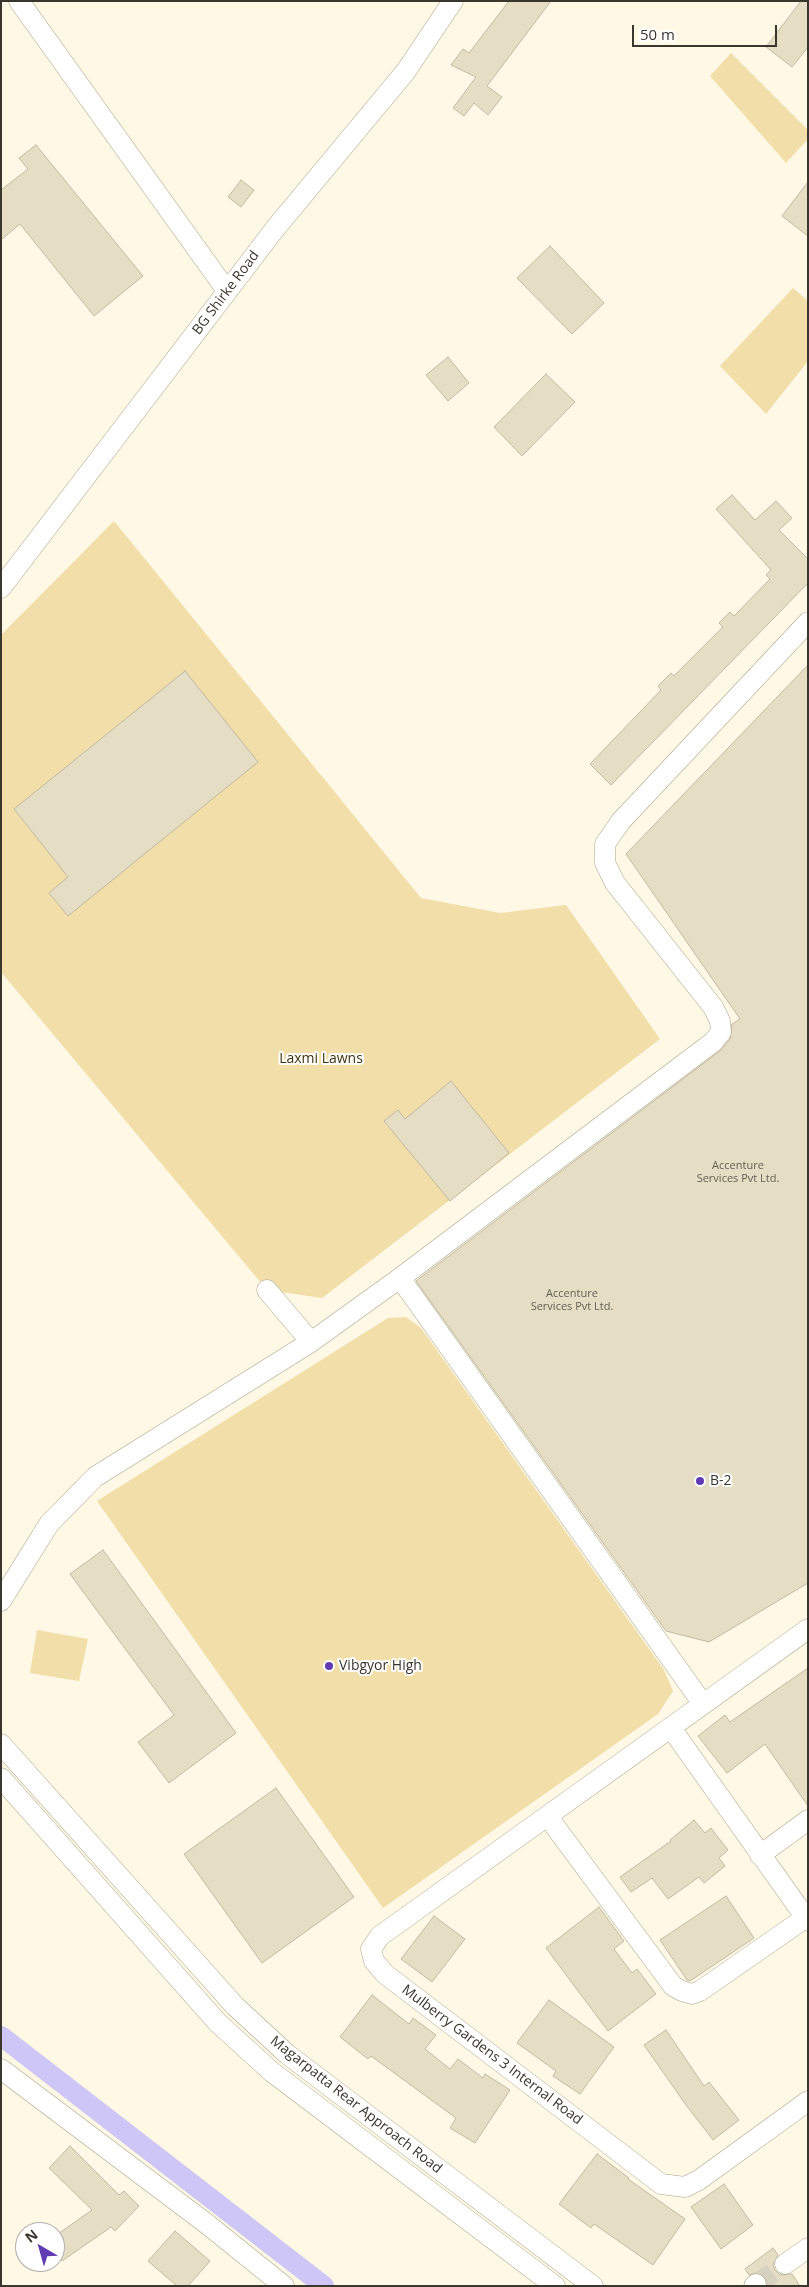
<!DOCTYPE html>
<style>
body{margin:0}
#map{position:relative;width:809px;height:2287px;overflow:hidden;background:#fff8e4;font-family:"Open Sans",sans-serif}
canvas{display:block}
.frame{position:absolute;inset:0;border:2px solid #39362d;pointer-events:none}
.north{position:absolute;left:15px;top:2222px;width:50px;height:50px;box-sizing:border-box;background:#fff;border:1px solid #b0afab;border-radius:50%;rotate:322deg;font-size:14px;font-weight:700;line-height:20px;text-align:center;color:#39362d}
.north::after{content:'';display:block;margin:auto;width:18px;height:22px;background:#603bb3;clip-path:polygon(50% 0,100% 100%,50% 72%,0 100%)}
.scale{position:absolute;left:632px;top:25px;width:145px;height:22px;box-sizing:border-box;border:2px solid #39362d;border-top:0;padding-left:6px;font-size:15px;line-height:18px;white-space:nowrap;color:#39362d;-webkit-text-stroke:4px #fff;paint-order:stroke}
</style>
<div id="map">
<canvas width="809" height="2287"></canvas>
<div class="frame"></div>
<div class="north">N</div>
<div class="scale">50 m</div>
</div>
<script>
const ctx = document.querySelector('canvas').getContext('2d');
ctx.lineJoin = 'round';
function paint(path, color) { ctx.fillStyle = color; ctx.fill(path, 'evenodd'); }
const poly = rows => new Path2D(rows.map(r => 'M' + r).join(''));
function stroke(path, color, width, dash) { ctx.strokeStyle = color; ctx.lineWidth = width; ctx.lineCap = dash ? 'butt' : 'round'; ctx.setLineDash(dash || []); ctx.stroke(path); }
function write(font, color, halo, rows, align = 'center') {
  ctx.font = font + ' "Open Sans",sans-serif'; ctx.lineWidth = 4; ctx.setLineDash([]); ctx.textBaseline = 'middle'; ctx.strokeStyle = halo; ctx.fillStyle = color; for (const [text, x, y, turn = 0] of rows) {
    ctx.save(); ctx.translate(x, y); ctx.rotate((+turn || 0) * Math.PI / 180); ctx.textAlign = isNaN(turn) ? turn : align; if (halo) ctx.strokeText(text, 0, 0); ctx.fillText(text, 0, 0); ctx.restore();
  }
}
paint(poly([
 [731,53,808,130,808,139,786,163,710,76],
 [793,288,808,301,808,361,766,414,720,366],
 [114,521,421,898,500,913,566,905,660,1039,322,1298,267,1290,1,972,1,635],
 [406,1317,421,1328,664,1670,673,1691,658,1714,383,1908,97,1501,388,1318],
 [37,1630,88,1639,79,1681,30,1673]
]), '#f1dea9');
stroke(poly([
 [1,2036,324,2286]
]), '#cdc6f6', 20);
const building = poly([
 [509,1,551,1,487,86,502,97,488,115,474,103,464,116,453,108,476,77,451,65,463,49,469,53,509,1],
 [801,1,808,1,808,47,792,67,766,47,801,1],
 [36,145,143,276,94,316,20,224,1,240,1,190,28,169,19,158,36,145],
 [241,180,254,190,241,207,228,197,241,180],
 [808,182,808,236,782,216,808,182],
 [550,246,604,303,572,334,517,278,550,246],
 [448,357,469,383,448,401,426,375,448,357],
 [546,374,575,402,522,456,494,427,546,374],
 [732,495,755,520,776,501,792,518,779,530,808,559,808,583,611,785,590,764,661,690,658,686,671,673,674,676,723,627,719,623,730,612,734,616,770,579,766,575,771,570,716,509,732,495],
 [808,665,808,1583,709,1642,666,1631,416,1281,720,1051,730,1039,732,1024,740,1019,626,854,808,665],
 [185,671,258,762,68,916,49,893,68,877,14,809,185,671],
 [451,1081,509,1153,450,1201,384,1121,398,1110,405,1119,451,1081],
 [103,1550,236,1733,169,1783,138,1742,174,1715,70,1574,103,1550],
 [808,1668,808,1806,765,1744,727,1773,698,1736,725,1715,730,1722,808,1668],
 [276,1788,354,1897,262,1963,184,1854,276,1788],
 [694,1820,705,1833,711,1828,728,1850,719,1858,725,1866,704,1883,699,1877,668,1899,652,1878,631,1892,620,1877,671,1841,670,1840,694,1820],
 [726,1896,754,1938,690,1981,687,1980,660,1940,726,1896],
 [599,1907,624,1941,614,1949,632,1973,637,1969,656,1994,608,2031,546,1948,599,1907],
 [434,1916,465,1939,432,1982,401,1959,434,1916],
 [372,1995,409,2024,413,2018,436,2035,425,2049,450,2069,458,2059,483,2078,485,2074,510,2090,475,2143,450,2128,456,2118,371,2056,368,2059,340,2037,372,1995],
 [549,2000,614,2047,580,2094,553,2076,556,2071,517,2043,549,2000],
 [666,2030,704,2086,709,2082,739,2120,713,2140,686,2105,644,2045,666,2030],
 [70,2146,119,2195,124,2191,139,2206,115,2231,111,2227,62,2261,55,2251,55,2236,92,2210,49,2168,70,2146],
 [597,2154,629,2178,628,2179,685,2219,653,2265,594,2224,591,2228,559,2204,597,2154],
 [724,2184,753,2225,721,2249,691,2207,724,2184],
 [175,2231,210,2261,188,2286,177,2286,148,2261,175,2231],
 [773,2248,778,2255,773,2265,775,2270,780,2275,792,2274,800,2286,768,2286,764,2275,759,2272,749,2275,745,2269,773,2248]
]);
paint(building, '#e6ddc5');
stroke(building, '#c1b9a2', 1);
stroke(poly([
 [756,2284,785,2264]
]), '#d7d1bf', 20, [20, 10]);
const minor = poly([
 [19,1,227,291],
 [1,588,274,230,406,71,453,1],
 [400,1278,703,1704],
 [267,1290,311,1342],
 [1,1601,49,1524,95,1477,311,1342,400,1278,713,1042,721,1032,720,1021,713,1007,615,883,605,863,605,844,621,821,808,622],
 [808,1629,380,1936,371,1949,374,1961,385,1974,661,2184,685,2187,699,2180,808,2101],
 [671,1728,808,1921],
 [1,1744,235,2006,287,2054,593,2286],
 [1,1778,218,2023,272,2072,555,2286],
 [548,1817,673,1986,682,1991,692,1994,700,1991,805,1918],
 [760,1855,808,1820],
 [1,2069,207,2224,284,2286],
 [785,2264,808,2248],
 [754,2286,756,2284]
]);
stroke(minor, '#a9a18a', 21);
stroke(minor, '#fff', 20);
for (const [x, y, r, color] of [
 [700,1481,5,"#603bb3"],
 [329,1666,5,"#603bb3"]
]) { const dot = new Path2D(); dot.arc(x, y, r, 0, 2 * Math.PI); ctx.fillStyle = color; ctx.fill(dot); stroke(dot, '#fff', 2); }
write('11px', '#646053', null, [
 ["Accenture",738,1166],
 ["Services Pvt Ltd.",738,1179],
 ["Accenture",572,1294],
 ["Services Pvt Ltd.",572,1307]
]);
write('14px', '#39362d', '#fff', [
 ["BG Shirke Road",226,293,-53],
 ["Mulberry Gardens 3 Internal Road",492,2055,37],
 ["Magarpatta Rear Approach Road",356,2105,38]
]);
write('14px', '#3f330c', '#fff', [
 ["Laxmi Lawns",321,1059]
]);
write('14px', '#39362d', '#fff', [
 ["B-2",710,1481],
 ["Vibgyor High",339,1666]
], 'left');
</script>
